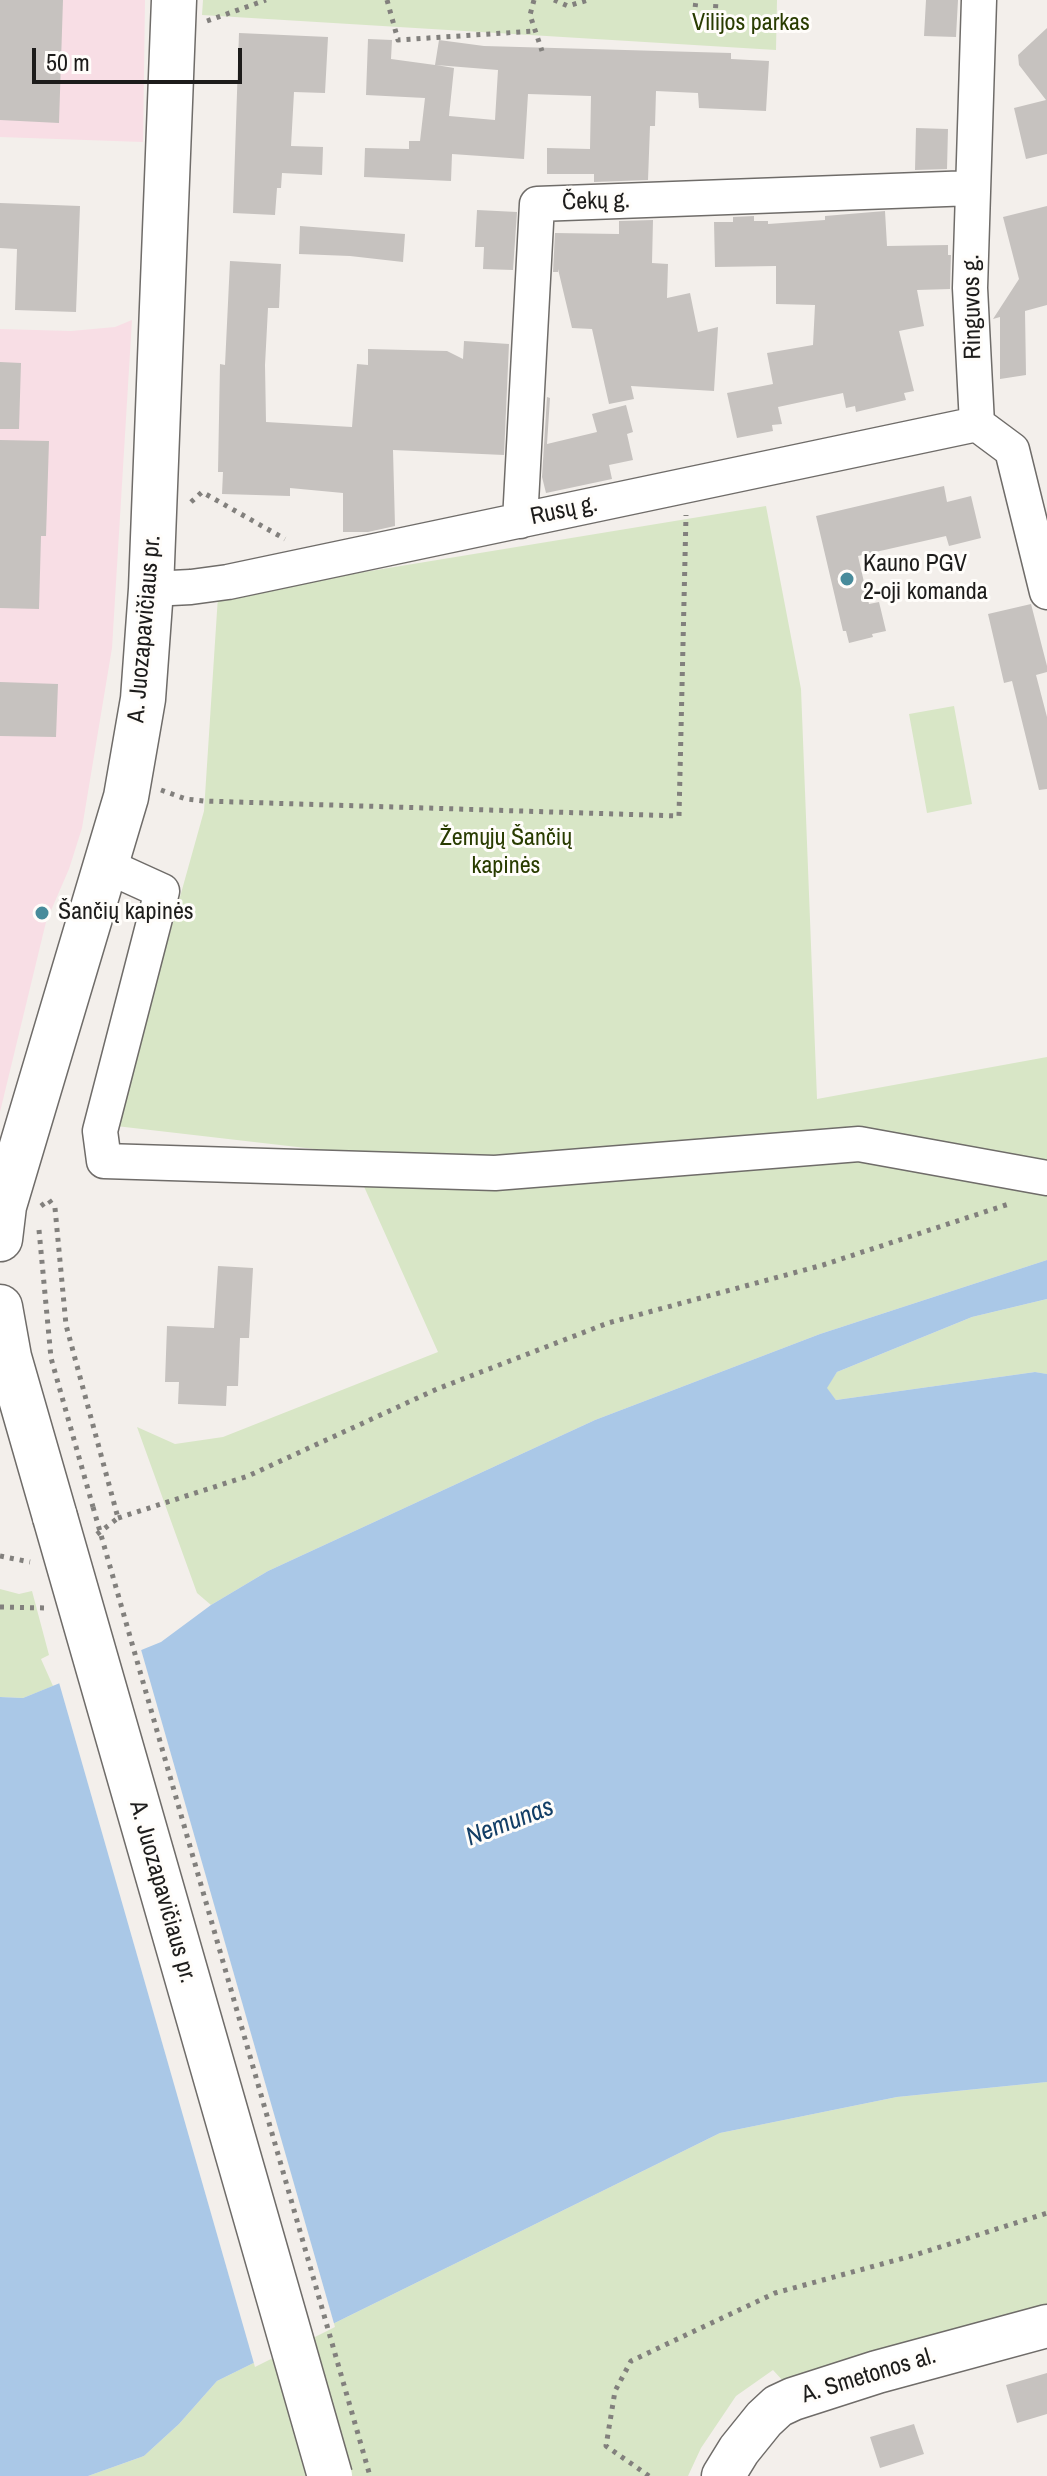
<!DOCTYPE html>
<meta charset="utf-8">
<style>
body{margin:0}
#map{position:relative;width:1047px;height:2476px;overflow:hidden;background:#f3efeb;font-family:"Archivo Narrow",sans-serif}
canvas{display:block}
.scale{position:absolute;left:32px;top:48px;width:210px;height:36px;box-sizing:border-box;border:4px solid #1d1c1b;border-top:0;padding-left:10px;font-size:24px;line-height:28px;white-space:nowrap;color:#1d1c1b;-webkit-text-stroke:6px #fffdfa;paint-order:stroke}
</style>
<div id="map">
<canvas width="1047" height="2476"></canvas>
<div class="scale">50 m</div>
</div>
<script>
const ctx = document.querySelector('canvas').getContext('2d');
ctx.lineJoin = 'round';
function paint(path, color) { ctx.fillStyle = color; ctx.fill(path, 'evenodd'); }
const poly = rows => new Path2D(rows.map(r => 'M' + r).join(''));
function stroke(path, color, width, dash) { ctx.strokeStyle = color; ctx.lineWidth = width; ctx.lineCap = dash ? 'butt' : 'round'; ctx.setLineDash(dash || []); ctx.stroke(path); }
function write(font, color, halo, rows, align = 'center') {
  ctx.font = font + ' "Archivo Narrow",sans-serif'; ctx.lineWidth = 6; ctx.setLineDash([]); ctx.textBaseline = 'middle'; ctx.strokeStyle = halo; ctx.fillStyle = color; for (const [text, x, y, turn = 0] of rows) {
    ctx.save(); ctx.translate(x, y); ctx.rotate((+turn || 0) * Math.PI / 180); ctx.textAlign = isNaN(turn) ? turn : align; if (halo) ctx.strokeText(text, 0, 0); ctx.fillText(text, 0, 0); ctx.restore();
  }
}
paint(poly([
 [0,0,145,0,143,142,0,137],
 [132,320,112,648,82,828,69,869,46,922,0,1112,0,329,71,331,115,327]
]), '#f8dee5');
paint(poly([
 [203,0,777,0,776,50,202,15],
 [766,506,801,689,817,1099,1047,1057,1047,1260,820,1334,595,1420,268,1571,211,1605,197,1593,137,1427,175,1444,223,1437,438,1352,349,1153,116,1126,204,811,218,596],
 [954,706,972,804,927,813,909,714],
 [1047,1299,1047,1374,1035,1372,836,1400,826,1388,837,1372,972,1317],
 [0,1589,19,1594,32,1591,49,1655,41,1659,53,1686,23,1698,0,1697],
 [1047,2082,1047,2307,784,2382,773,2370,736,2396,701,2448,688,2476,88,2476,144,2456,179,2424,217,2381,720,2133,897,2097]
]), '#d8e6c6');
paint(poly([
 [1047,1260,1047,1299,972,1317,837,1372,827,1388,836,1400,1035,1372,1047,1374,1047,2082,897,2097,720,2133,217,2381,179,2424,144,2456,88,2476,0,2476,0,1697,23,1698,161,1642,211,1605,268,1571,595,1420,820,1334]
]), '#aac8e7');
paint(poly([
 [140,1646,335,2327,255,2367,58,1679]
]), '#f3efeb');
paint(poly([
 [0,0,63,0,59,123,0,120],
 [926,0,958,0,956,37,924,36],
 [1047,28,1047,154,1026,159,1014,108,1046,100,1019,65,1018,55],
 [239,33,328,37,325,93,294,92,291,146,323,147,322,175,282,173,281,188,277,188,275,215,233,213],
 [368,39,392,40,391,59,435,65,439,40,484,46,731,53,731,59,769,61,766,111,699,108,698,93,656,91,655,126,650,126,648,180,594,182,594,174,547,174,547,148,590,149,591,96,528,94,524,159,452,154,451,181,364,177,365,148,409,149,409,141,420,141,425,98,366,95],
 [436,65,498,70,495,120,449,116,454,68],
 [916,128,948,129,947,169,915,170],
 [0,203,80,206,76,312,15,310,17,249,0,248],
 [1047,206,1047,305,1025,311,1026,375,1000,379,1000,317,993,319,1019,279,1003,217],
 [477,210,517,212,513,270,483,269,484,247,475,247],
 [885,211,887,246,948,245,948,255,951,255,950,289,917,290,924,326,899,331,914,391,904,393,906,400,856,412,855,406,846,408,843,393,778,407,782,424,772,425,773,431,737,438,727,393,773,384,767,353,813,345,815,305,776,304,776,266,715,267,714,222,733,222,733,217,754,216,754,221,768,221,768,224,825,220,825,216],
 [653,220,652,263,668,264,667,298,690,293,698,332,718,327,714,391,631,386,634,399,609,404,592,329,572,328,558,269,558,272,553,272,555,233,619,234,619,221],
 [300,226,405,234,403,262,350,256,299,254],
 [230,261,281,264,279,308,268,308,265,365,266,422,352,427,357,364,368,365,368,349,447,351,463,359,464,341,509,344,504,455,393,450,395,526,368,532,343,532,343,493,290,488,290,496,222,494,223,472,218,472,220,364,225,365],
 [0,362,21,363,19,429,0,429],
 [547,397,550,398,547,444,597,432,592,414,626,405,633,432,627,434,633,460,609,465,612,479,546,493,542,477],
 [0,440,49,441,46,536,41,536,39,609,0,608],
 [944,486,947,502,971,496,981,538,949,546,946,536,858,556,869,604,879,602,886,631,872,634,873,637,849,643,846,631,843,631,816,516],
 [1031,604,1047,666,1047,672,1036,675,1047,717,1047,789,1039,790,1012,681,1004,683,988,614],
 [0,682,58,684,56,737,0,736],
 [218,1266,253,1268,249,1338,240,1338,238,1386,227,1386,226,1406,178,1404,179,1382,165,1382,167,1326,214,1328],
 [1047,2373,1047,2414,1017,2423,1006,2385],
 [914,2424,924,2454,880,2468,870,2437]
]), '#c6c2bf');
const minor = poly([
 [977,424,970,288,979,0],
 [977,424,1012,450,1047,592],
 [520,521,537,204,973,188],
 [151,589,191,587,228,582,977,424],
 [107,866,162,891,100,1131,104,1161,495,1173,859,1144,1047,1178]
]);
const tertiary = poly([
 [723,2476,739,2450,764,2419,778,2406,793,2399,877,2372,1047,2326]
]);
const secondary = poly([
 [0,1239,4,1206,126,797,143,699,151,589,174,0],
 [0,1307,9,1357,55,1517]
]);
stroke(minor, '#6f6c69', 37);
stroke(tertiary, '#6f6c69', 45);
stroke(secondary, '#6f6c69', 47);
stroke(poly([
 [387,0,398,40,535,31],
 [534,0,530,15,542,51],
 [554,0,568,6,588,0],
 [694,17,696,0],
 [715,18,716,0],
 [207,21,266,0],
 [191,502,202,492,285,539],
 [161,790,186,799,204,801,679,816,686,515],
 [41,1206,49,1200,55,1208,66,1325,118,1518,96,1535],
 [39,1230,51,1358,93,1507],
 [118,1518,248,1476,437,1389,608,1323,823,1265,1009,1204],
 [0,1556,30,1562],
 [0,1607,47,1608],
 [649,2476,606,2446,615,2391,631,2361,775,2293,915,2255,1047,2213]
]), '#82807d', 5, [4, 6]);
stroke(minor, '#fff', 34);
stroke(tertiary, '#fff', 42);
stroke(secondary, '#fff', 44);
const secondaryBridge = poly([
 [55,1517,330,2476]
]);
stroke(secondaryBridge, '#6f6c69', 47, []);
stroke(poly([
 [93,1507,370,2476]
]), '#82807d', 5, [4, 6]);
stroke(secondaryBridge, '#fff', 44);
for (const [x, y, r, color] of [
 [847,579,8,"#488b9b"],
 [42,913,8,"#488b9b"]
]) { const dot = new Path2D(); dot.arc(x, y, r, 0, 2 * Math.PI); ctx.fillStyle = color; ctx.fill(dot); stroke(dot, '#fffdfa', 3); }
write('24px', '#293c00', '#fffdfa', [
 ["Vilijos parkas",751,24],
 ["Žemųjų Šančių",506,839],
 ["kapinės",506,867]
]);
write('24px', '#1d1c1b', '#fffdfa', [
 ["Čekų g.",596,202,-2],
 ["Ringuvos g.",973,307,-91],
 ["Rusų g.",564,511,-12],
 ["A. Juozapavičiaus pr.",145,629,-85],
 ["A. Juozapavičiaus pr.",162,1892,74],
 ["A. Smetonos al.",869,2376,-17]
]);
write('24px', '#1d1c1b', '#fffdfa', [
 ["Kauno PGV",863,565],
 ["2-oji komanda",863,593],
 ["Šančių kapinės",58,913]
], 'left');
write('italic 26px', '#123e66', '#fffdfa', [
 ["Nemunas",510,1823,-21]
]);
</script>
